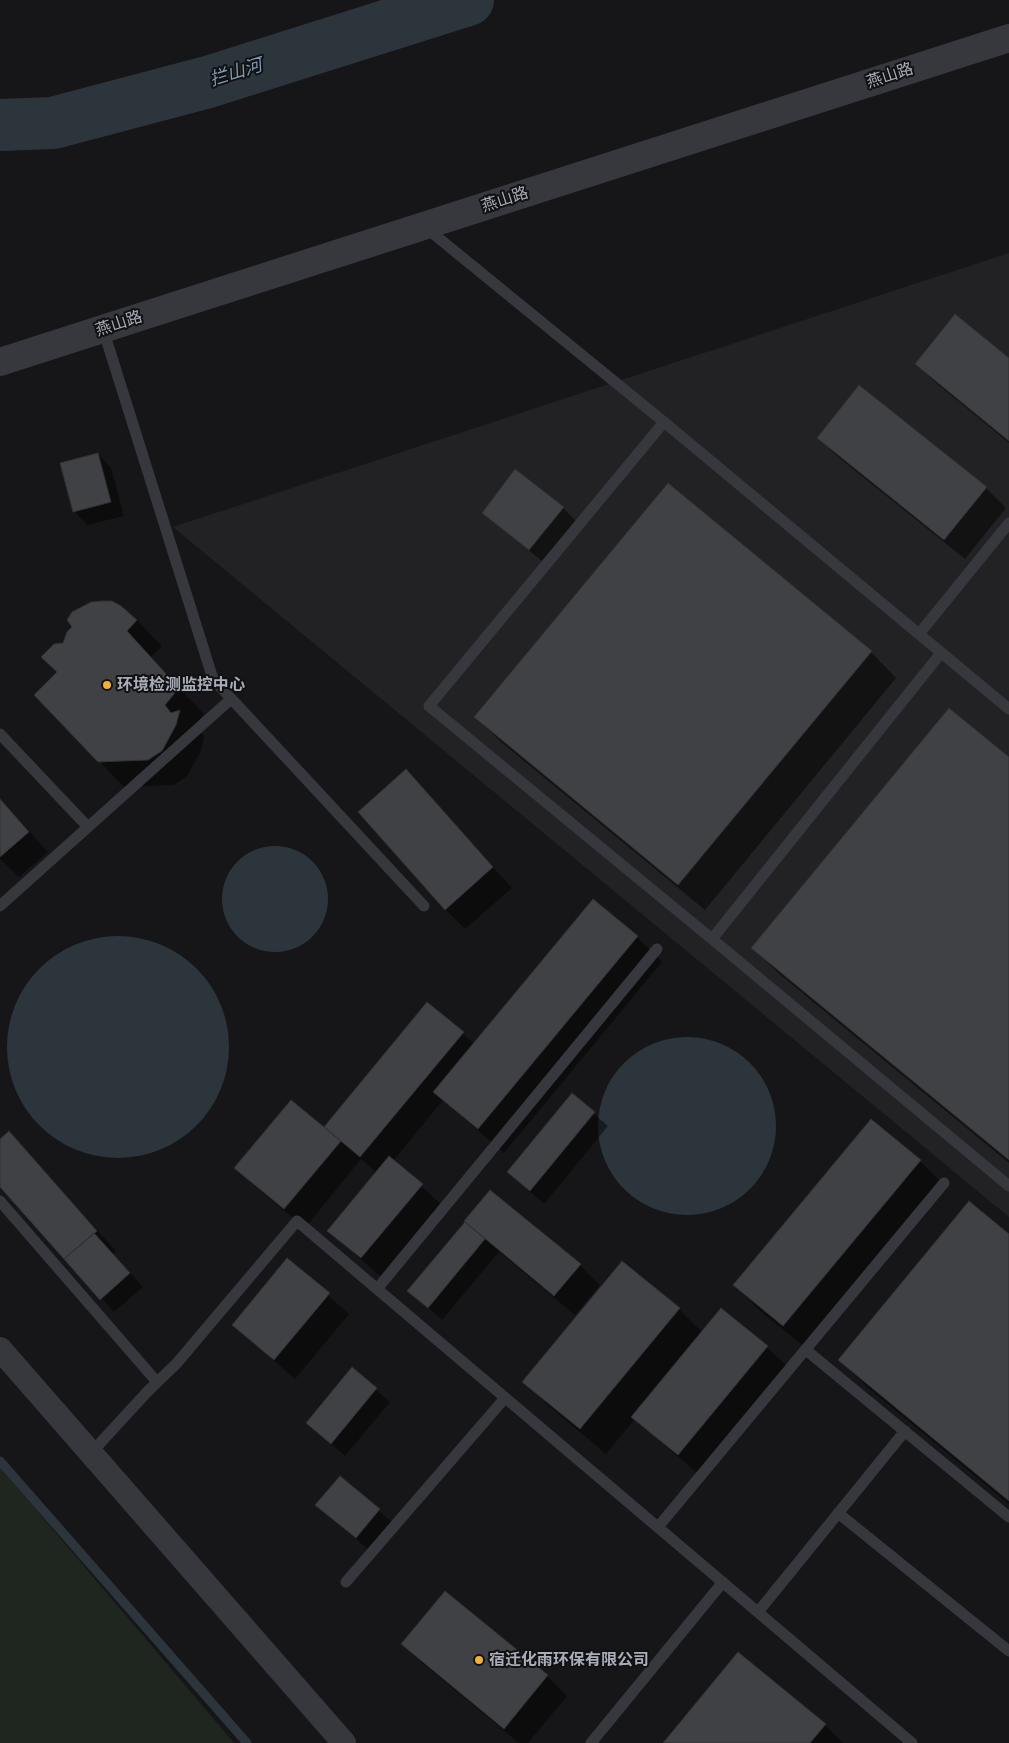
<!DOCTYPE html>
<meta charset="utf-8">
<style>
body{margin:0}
canvas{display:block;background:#161618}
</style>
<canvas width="1009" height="1743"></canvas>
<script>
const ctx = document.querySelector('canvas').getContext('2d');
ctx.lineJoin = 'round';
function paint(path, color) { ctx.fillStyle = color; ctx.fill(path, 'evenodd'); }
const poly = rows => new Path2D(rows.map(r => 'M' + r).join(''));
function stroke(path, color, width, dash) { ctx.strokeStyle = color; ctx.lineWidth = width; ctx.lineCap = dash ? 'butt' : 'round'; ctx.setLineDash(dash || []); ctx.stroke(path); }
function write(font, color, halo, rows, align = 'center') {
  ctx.font = font + ' Karla,"Noto Sans SC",sans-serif'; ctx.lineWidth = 4; ctx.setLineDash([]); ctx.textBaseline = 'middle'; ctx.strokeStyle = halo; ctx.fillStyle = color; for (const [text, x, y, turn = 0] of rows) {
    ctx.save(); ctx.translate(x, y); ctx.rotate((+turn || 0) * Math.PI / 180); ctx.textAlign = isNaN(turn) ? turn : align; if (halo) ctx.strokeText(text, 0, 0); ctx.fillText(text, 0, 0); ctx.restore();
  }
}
paint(poly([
 [1009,253,1009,1217,173,527]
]), '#222225');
paint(poly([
 [0,1467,234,1743,0,1743]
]), '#1e261f');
paint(poly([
 '222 899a53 53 0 1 1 106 0a53 53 0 1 1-106 0Z',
 '7 1047a111 111 0 1 1 222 0a111 111 0 1 1-222 0Z',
 '598 1126a89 89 0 1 1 178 0a89 89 0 1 1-178 0Z'
]), '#2c353c');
paint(poly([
 [1009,360,1009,443,936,383,916,364],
 [859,387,986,488,1006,508,965,559,838,457,818,438],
 [98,454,111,468,124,516,87,525,74,511],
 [563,508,576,521,543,562,483,512],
 [111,603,137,620,162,646,151,657,204,714,194,726,204,736,201,751,187,776,174,785,124,787,99,761,58,673,64,644],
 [871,652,896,678,705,910,501,742,476,717],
 [1009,759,1009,1163,778,973,753,948],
 [406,771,512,888,465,929,445,909],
 [0,799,48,852,19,877,0,859],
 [637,937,662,962,504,1153,443,1100,393,1161,441,1204,381,1277,329,1231,377,1173,361,1159,305,1228,256,1187,236,1168,324,1129,428,1003,474,1044],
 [572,1095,608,1126,544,1204,508,1172],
 [9,1133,116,1251,113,1254,143,1287,114,1312,0,1185,0,1141],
 [920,1161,945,1186,809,1350,760,1311,735,1285],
 [490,1191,580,1265,600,1285,575,1315,499,1252,442,1320,409,1291],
 [1009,1236,1009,1504,865,1385,840,1360],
 [288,1260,349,1314,295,1379,234,1325],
 [623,1262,679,1309,702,1332,767,1347,787,1366,698,1474,635,1419,606,1454,550,1407,524,1382],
 [352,1369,390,1402,345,1456,308,1422],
 [340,1478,393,1523,370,1551,317,1505],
 [403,1644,547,1676,567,1696,528,1743,519,1743,422,1663],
 [825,1725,843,1743,664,1743]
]), '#0007');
stroke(poly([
 [0,1461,247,1743]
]), '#2c353c', 9);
stroke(poly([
 [0,125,53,123,208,82,468,0]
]), '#2c353c', 52);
const building = poly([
 [955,314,1009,358,1009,441,915,364,955,314],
 [859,385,987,487,944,540,817,438,859,385],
 [98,453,111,502,73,512,60,463,98,453],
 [515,469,564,507,529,550,482,513,515,469],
 [668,483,872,651,678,885,474,717,668,483],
 [102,601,112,601,121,606,137,620,127,631,179,688,165,705,171,713,180,710,176,725,162,751,148,760,98,762,34,695,57,672,41,657,54,644,63,643,67,632,72,627,67,620,72,612,91,602,102,601],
 [949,708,1009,757,1009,1160,751,948,949,708],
 [406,769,493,867,445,910,358,812,406,769],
 [0,799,29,832,0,857,0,799],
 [593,899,638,936,478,1129,433,1092,593,899],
 [427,1002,464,1032,360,1157,324,1127,427,1002],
 [572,1093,595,1112,530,1191,507,1172,572,1093],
 [291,1100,341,1141,284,1209,234,1168,291,1100],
 [871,1119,921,1160,783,1326,733,1285,871,1119],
 [9,1131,97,1231,64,1259,0,1187,0,1139,9,1131],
 [389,1156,423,1184,361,1258,327,1231,389,1156],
 [490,1190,581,1264,554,1296,464,1221,490,1190],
 [969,1201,1009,1234,1009,1501,838,1360,969,1201],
 [465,1222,485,1239,428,1308,407,1291,465,1222],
 [94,1233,130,1273,100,1300,64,1259,94,1233],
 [287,1258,330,1293,274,1360,232,1325,287,1258],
 [622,1261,680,1308,580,1429,522,1382,622,1261],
 [721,1308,768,1346,678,1455,631,1417,721,1308],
 [352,1367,377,1388,331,1444,306,1423,352,1367],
 [340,1476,380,1509,356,1538,315,1505,340,1476],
 [445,1591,548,1675,504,1729,401,1644,445,1591],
 [738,1652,826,1724,810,1743,663,1743,738,1652]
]);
paint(building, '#404145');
stroke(building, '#303034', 1);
stroke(poly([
 [425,227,664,422,1009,709],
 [103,329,213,679,424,906],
 [664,422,429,706,712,939],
 [919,634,1009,523],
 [941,653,712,939,1009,1186],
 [0,734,88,827],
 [0,906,231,699],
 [0,1201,157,1382],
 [377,1289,657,949],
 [806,1350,1009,1517],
 [91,1453,148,1391,177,1363,297,1221,912,1743],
 [838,1513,1009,1651],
 [658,1527,944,1183],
 [346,1582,505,1398],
 [758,1612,905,1431],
 [591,1743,723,1582]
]), '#37383d', 11);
stroke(poly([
 [0,1349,344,1743]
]), '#37383d', 24);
stroke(poly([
 [0,362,1009,38]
]), '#37383d', 28);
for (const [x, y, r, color] of [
 [107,685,5,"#f2b134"],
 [479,1660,5,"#f2b134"]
]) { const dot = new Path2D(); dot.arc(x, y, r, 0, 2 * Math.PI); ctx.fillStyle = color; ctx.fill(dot); stroke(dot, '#111113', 2); }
write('16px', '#a8adb8', '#111113', [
 ["燕山路",890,76,-18],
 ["燕山路",505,200,-18],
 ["燕山路",119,324,-18]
]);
write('bold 16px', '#a8adb8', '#111113', [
 ["环境检测监控中心",117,685],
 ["宿迁化雨环保有限公司",489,1660]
], 'left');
write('italic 18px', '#7f9bb3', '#111113', [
 ["拦山河",236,73,-17]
]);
</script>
